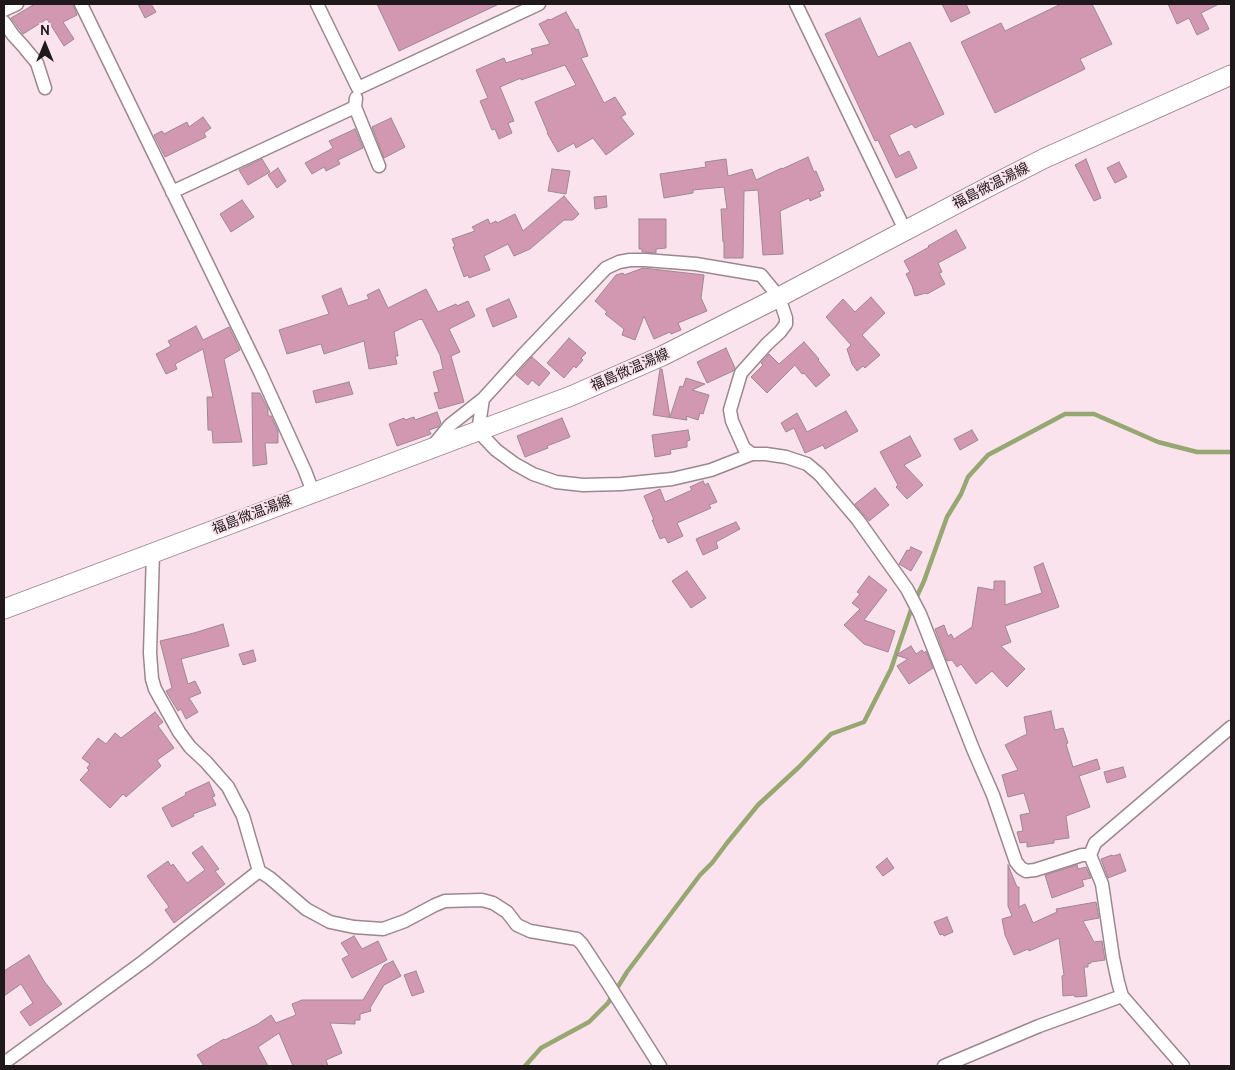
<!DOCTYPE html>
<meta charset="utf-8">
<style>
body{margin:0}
#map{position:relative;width:1235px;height:1070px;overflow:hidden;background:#fae3ec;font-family:Cabin,sans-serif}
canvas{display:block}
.frame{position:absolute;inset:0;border:5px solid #20191c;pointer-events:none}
.north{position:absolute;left:20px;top:20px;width:50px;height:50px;-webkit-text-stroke:4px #fae3ec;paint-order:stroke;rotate:0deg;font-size:14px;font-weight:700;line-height:20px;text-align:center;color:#20191c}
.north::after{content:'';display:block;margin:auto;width:18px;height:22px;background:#20191c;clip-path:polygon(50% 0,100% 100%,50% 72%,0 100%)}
</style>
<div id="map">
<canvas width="1235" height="1070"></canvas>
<div class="frame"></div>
<div class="north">N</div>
</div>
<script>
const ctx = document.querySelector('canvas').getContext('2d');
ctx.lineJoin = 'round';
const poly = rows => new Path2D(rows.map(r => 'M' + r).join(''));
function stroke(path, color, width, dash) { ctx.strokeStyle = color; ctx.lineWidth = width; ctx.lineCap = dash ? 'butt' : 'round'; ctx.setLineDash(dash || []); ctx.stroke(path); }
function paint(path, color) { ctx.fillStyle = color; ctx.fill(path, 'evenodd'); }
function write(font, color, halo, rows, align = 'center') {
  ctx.font = font + ' Cabin,"Noto Sans JP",sans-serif'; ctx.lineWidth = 4; ctx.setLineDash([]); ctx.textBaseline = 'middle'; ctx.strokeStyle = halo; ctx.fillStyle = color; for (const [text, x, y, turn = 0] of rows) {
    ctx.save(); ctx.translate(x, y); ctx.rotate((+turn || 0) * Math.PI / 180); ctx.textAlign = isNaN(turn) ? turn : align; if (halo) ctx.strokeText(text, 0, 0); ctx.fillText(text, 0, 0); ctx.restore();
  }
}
stroke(poly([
 [525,1066,541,1048,589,1022,608,1003,627,972,700,875,712,863,727,843,758,805,799,767,831,734,864,722,891,669,912,607,924,581,947,517,961,494,968,477,988,455,1065,414,1094,414,1158,442,1197,452,1231,452]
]), '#96a772', 4.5);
const building = poly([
 [35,4,73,4,77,15,63,22,74,39,64,46,47,19,23,34,11,18,35,4],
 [138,4,151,4,156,12,145,18,138,4],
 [377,4,499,4,399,51,377,4],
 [942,4,966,4,970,13,951,22,942,4],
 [1061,4,1092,4,1112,44,1080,59,1085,69,995,113,961,42,1001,23,1005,31,1061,4],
 [1168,4,1219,4,1201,13,1209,29,1197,35,1189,18,1177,24,1168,4],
 [566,12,576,30,578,29,588,56,581,58,604,103,615,97,626,114,621,117,634,134,606,155,593,138,576,148,574,143,558,152,547,133,548,133,535,102,576,85,565,65,521,80,521,78,500,87,514,121,508,123,512,133,499,139,495,129,492,130,480,101,488,98,476,70,504,58,506,63,533,54,531,49,550,44,539,24,549,19,550,20,566,12],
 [860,18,878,57,910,42,944,114,915,128,912,124,889,135,899,156,909,151,917,168,896,178,878,140,875,141,825,34,860,18],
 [203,117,211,128,204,133,206,137,165,157,154,135,162,131,164,134,187,122,189,127,203,117],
 [391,118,405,147,384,158,372,127,391,118],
 [355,129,363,148,338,160,340,164,326,171,324,167,312,174,305,163,333,148,329,141,355,129],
 [808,157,814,172,816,171,824,190,819,192,821,196,810,201,809,198,780,211,783,254,763,255,758,190,744,191,743,258,724,258,724,242,723,242,721,209,727,209,724,187,693,190,693,193,664,198,660,174,706,167,705,162,726,159,728,176,752,169,756,180,782,168,782,169,808,157],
 [262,159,270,172,248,185,239,170,262,159],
 [1086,159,1101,198,1094,201,1075,165,1086,159],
 [1119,162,1127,177,1115,183,1107,168,1119,162],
 [278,168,286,181,277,188,268,175,278,168],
 [552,169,570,171,566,194,548,191,552,169],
 [564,196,579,214,573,220,564,220,530,249,514,256,508,244,484,256,490,270,469,278,468,275,464,277,453,247,455,246,452,239,475,231,472,227,488,219,490,224,496,221,497,223,515,214,523,231,564,196],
 [606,196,607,207,595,209,594,197,606,196],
 [242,200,254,217,231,232,220,214,242,200],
 [639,219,666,219,666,248,656,249,656,253,642,252,642,249,639,249,639,219],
 [956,230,966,248,938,263,942,272,939,273,945,284,927,294,926,293,915,296,912,286,906,274,910,272,904,261,929,247,928,246,956,230],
 [643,268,704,275,701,298,707,311,678,323,681,330,671,334,670,332,654,339,644,316,635,340,622,335,624,329,605,314,607,312,595,301,616,275,623,273,624,275,643,268],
 [341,288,348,306,369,299,367,295,379,289,388,308,426,289,438,312,456,304,457,306,468,301,475,316,449,329,460,352,451,356,464,402,439,409,434,393,439,392,433,372,443,369,440,355,422,319,421,320,420,319,394,332,398,356,395,356,397,364,369,369,364,341,324,354,321,344,287,354,279,330,329,314,322,296,341,288],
 [871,297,885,313,862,335,880,355,865,368,863,366,857,371,852,364,847,349,851,345,826,317,843,299,855,312,871,297],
 [509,299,517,317,493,327,486,309,509,299],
 [196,326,203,340,229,327,240,350,224,359,242,442,213,443,212,430,208,430,207,397,213,397,203,349,175,364,177,369,166,374,156,354,171,346,168,341,196,326],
 [569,338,586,353,581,358,583,360,576,368,574,366,564,378,547,363,569,338],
 [804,342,819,359,818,360,830,375,816,387,804,373,802,374,795,365,767,393,751,377,763,365,761,363,769,354,779,364,804,342],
 [726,348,735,368,733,371,707,383,697,362,726,348],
 [532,357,550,373,539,386,532,380,528,385,516,375,532,357],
 [660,369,662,369,670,417,680,386,683,387,686,378,705,384,692,390,709,395,703,414,700,413,698,420,686,416,687,420,653,415,660,369],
 [349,382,353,394,316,403,313,391,349,382],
 [252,393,260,393,268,409,268,416,271,416,278,431,278,443,265,443,267,464,253,466,252,393],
 [846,411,858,431,825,449,823,445,805,453,794,428,786,432,781,423,797,413,807,432,846,411],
 [437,412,441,423,438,427,429,430,431,434,397,446,389,424,404,418,405,420,414,417,415,420,437,412],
 [562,418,570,437,547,446,548,448,525,457,517,436,562,418],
 [688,430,690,440,687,441,687,447,670,450,671,454,655,457,652,435,688,430],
 [972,430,978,440,960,450,954,439,972,430],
 [910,436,921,456,904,465,923,485,907,499,896,487,898,485,880,452,910,436],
 [703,481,705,485,708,483,717,502,709,505,711,508,677,523,683,536,668,543,665,537,660,539,652,520,654,520,644,496,660,489,665,502,692,490,690,487,703,481],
 [875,488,889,505,869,521,855,504,875,488],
 [736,522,740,529,716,542,718,548,703,555,696,539,736,522],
 [911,547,922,552,911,571,899,564,907,550,909,551,911,547],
 [1043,563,1059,607,1005,626,1011,642,1001,646,1025,669,1007,687,992,671,976,684,961,664,957,667,952,660,947,661,935,629,944,625,948,636,951,634,954,639,972,627,978,587,994,590,994,581,1005,581,1005,605,1042,593,1034,567,1043,563],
 [687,571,706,598,691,608,672,581,687,571],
 [869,576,887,590,864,620,895,631,888,652,864,644,844,625,860,609,852,603,860,594,857,592,869,576],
 [223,624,229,646,181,659,188,684,195,681,201,693,189,698,198,712,186,719,181,709,178,711,166,691,172,688,160,641,194,633,223,624],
 [911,646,916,654,922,650,924,653,926,651,933,668,909,684,897,666,908,659,896,655,911,646],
 [253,650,256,661,243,665,239,654,253,650],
 [1051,711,1055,730,1063,728,1068,743,1066,744,1073,767,1097,759,1100,769,1079,776,1090,807,1066,816,1069,838,1054,840,1054,843,1027,847,1027,842,1020,843,1017,832,1023,831,1020,815,1030,813,1024,793,1008,797,1002,775,1018,770,1005,745,1027,734,1024,717,1051,711],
 [155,712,163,722,158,726,174,748,157,760,161,766,126,797,123,794,110,808,80,780,89,770,87,768,90,764,82,758,98,738,106,744,115,733,121,738,155,712],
 [1123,767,1126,777,1107,783,1104,772,1123,767],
 [209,782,215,796,212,797,216,805,193,814,194,816,172,827,162,808,186,795,185,793,209,782],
 [202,846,219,869,215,871,225,884,174,923,165,910,169,907,147,876,168,861,171,866,173,864,187,883,205,870,192,853,202,846],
 [1120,854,1126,871,1108,878,1101,859,1112,855,1113,856,1120,854],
 [887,858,894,868,883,876,876,867,887,858],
 [1008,865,1017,887,1019,887,1019,907,1025,904,1033,923,1057,912,1056,909,1096,902,1099,918,1083,921,1094,942,1102,941,1105,960,1091,962,1091,963,1088,964,1088,967,1084,967,1087,996,1075,997,1074,995,1063,996,1062,976,1064,975,1059,938,1029,951,1028,949,1014,955,1005,935,1002,919,1012,916,1008,906,1008,865],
 [1077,865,1078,869,1086,867,1091,878,1082,880,1084,886,1052,898,1045,875,1077,865],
 [947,917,953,932,944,936,943,934,940,935,934,922,947,917],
 [354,936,362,949,378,941,387,960,352,978,342,959,349,955,341,943,354,936],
 [29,955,44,981,62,1004,30,1026,20,1012,33,1003,21,984,4,996,4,971,29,955],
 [393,961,401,976,384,985,370,1008,371,1011,360,1014,360,1020,355,1020,355,1024,330,1023,342,1053,326,1060,328,1066,293,1066,279,1033,258,1047,268,1066,204,1066,197,1055,224,1039,225,1040,258,1024,271,1015,276,1023,296,1015,292,1004,302,1000,363,1000,384,965,393,961],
 [416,971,424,992,412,996,404,975,416,971]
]);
paint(building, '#d398b1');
stroke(building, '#9d8891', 1);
const minor = poly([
 [81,4,260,372,305,471,313,492],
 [317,4,358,88,539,4],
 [796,4,905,230],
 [4,10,17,4],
 [4,22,13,35,23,46,37,63,45,88],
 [356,98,355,107,379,166],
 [172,192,355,107],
 [483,399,478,431,496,450,515,464,533,474,556,482,583,485,621,484,672,479,711,470,752,454],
 [432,447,450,425,483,399,522,356,606,268,619,262,630,260,645,260,696,264,761,275,779,297,786,318,786,324,780,332,767,344,741,373,730,410,732,421,744,448,752,454,766,454,786,457,807,464,820,475,858,520,907,589,920,614,973,749,993,795,1016,862,1021,868,1026,871,1035,870,1082,855,1090,855,1102,884,1113,958,1118,982,1122,996,1183,1066],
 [153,552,150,653,152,679,155,689,179,732,190,747,206,762,228,787,243,816,259,871,270,878,306,909,330,922,354,927,383,929,405,921,435,905,445,901,482,900,493,903,507,912,517,925,530,931,577,939,582,944,607,982,660,1066],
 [1090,855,1095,843,1231,727],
 [4,1063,144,961,259,871],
 [944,1066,1039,1026,1122,996]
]);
const secondary = poly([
 [4,609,571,396,662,356,779,297,994,184,1045,158,1231,75]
]);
stroke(minor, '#9c878f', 15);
stroke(secondary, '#9c878f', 21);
stroke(minor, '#fff', 12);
stroke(secondary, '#fff', 19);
write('14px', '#20191c', '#fae3ec', [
 ["福島微温湯線",991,186,-27],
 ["福島微温湯線",630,370,-24],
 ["福島微温湯線",252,515,-21]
]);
</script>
